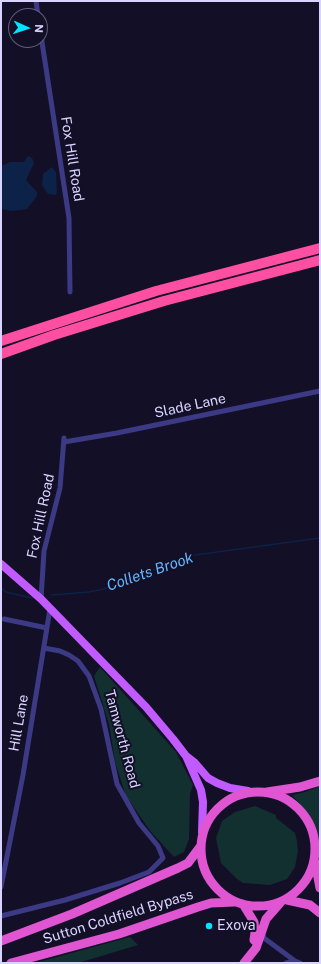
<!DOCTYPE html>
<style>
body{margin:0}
#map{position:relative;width:321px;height:964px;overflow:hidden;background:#130f26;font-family:"Public Sans",sans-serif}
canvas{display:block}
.frame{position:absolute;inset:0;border:2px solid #d9d4ff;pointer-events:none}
.north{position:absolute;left:8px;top:8px;width:40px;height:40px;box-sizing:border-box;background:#130f26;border:1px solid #625e7d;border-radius:50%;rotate:93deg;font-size:11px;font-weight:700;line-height:16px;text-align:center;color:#d9d4ff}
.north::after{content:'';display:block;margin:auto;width:14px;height:18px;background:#00e5ff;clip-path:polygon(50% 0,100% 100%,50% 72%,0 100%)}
</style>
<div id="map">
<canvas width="321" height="964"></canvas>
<div class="frame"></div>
<div class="north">N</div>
</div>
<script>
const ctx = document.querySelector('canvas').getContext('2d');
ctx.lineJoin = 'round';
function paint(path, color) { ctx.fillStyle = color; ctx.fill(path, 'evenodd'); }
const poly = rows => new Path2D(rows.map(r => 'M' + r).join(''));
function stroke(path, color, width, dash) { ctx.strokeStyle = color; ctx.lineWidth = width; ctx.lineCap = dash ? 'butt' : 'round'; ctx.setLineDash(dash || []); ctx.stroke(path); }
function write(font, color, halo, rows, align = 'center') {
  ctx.font = font + ' "Public Sans",sans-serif'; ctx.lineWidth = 4; ctx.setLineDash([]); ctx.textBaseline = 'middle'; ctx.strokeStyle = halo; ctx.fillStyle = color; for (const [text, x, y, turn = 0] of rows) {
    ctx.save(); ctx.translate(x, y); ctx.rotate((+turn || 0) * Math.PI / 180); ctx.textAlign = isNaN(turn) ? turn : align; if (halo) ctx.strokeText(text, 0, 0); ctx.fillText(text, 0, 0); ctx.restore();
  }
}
paint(poly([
 [100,667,176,752,193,785,190,794,189,839,184,852,174,857,151,832,126,796,115,762,109,724,94,676],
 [320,786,320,838,319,839,308,814,292,795,305,792],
 [255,806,276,815,276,818,295,833,297,841,298,851,295,867,287,879,270,885,243,883,237,879,221,863,216,838,222,821,235,812],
 [130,937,138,945,78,963,35,963]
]), '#12302f');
paint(poly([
 [28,156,32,158,34,163,26,180,37,192,37,196,27,209,12,211,1,209,1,166,10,162,24,162],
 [52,167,56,172,57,191,56,195,48,194,42,185,43,174]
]), '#0c2248');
stroke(poly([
 [1,588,6,592,32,598],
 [51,595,89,592,104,589,188,556,320,538]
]), '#0c2248', 1.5);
stroke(poly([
 [36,1,38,16],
 [40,29,69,218,70,292],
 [64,442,117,433,320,391],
 [41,599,44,551,60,488,64,438],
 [4,619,47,628],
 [1,887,23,775,50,609],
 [1,916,65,900,120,883,149,872,163,858,158,846,139,823,117,784,101,709,89,676,78,661,69,655,60,651,44,648],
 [262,932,264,938,295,961],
 [286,963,295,961,300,963]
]), '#3d3a85', 5);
stroke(poly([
 [1,564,41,599,146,707,173,739,186,756,201,790,203,802,202,832],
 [186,756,195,763,208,778,217,783,230,788,248,791]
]), '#c25bff', 8);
stroke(poly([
 '201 849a57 57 0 1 1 114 0a57 57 0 1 1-114 0Z',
 [267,792,300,787,320,781],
 [315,862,320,888],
 [287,900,310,905,320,913],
 [243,904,254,922,255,933,254,940],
 [1,941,72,914,178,868,188,863,200,847],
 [11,963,119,934,198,907,211,903,234,902],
 [244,963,256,948,266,919,280,903]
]), '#e055d1', 9);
stroke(poly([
 [1,341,156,291,320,248],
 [1,354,54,335,164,301,320,260]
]), '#ff4fa3', 10);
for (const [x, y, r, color] of [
 [209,926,4,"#00e5ff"]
]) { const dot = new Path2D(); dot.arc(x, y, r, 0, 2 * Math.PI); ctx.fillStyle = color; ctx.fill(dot); stroke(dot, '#130f26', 1.5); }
write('14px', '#d9d4ff', '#130f26', [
 ["Fox Hill Road",72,159,81],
 ["Slade Lane",190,406,-12],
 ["Fox Hill Road",41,516,-78],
 ["Hill Lane",19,723,-80],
 ["Tamworth Road",122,739,75],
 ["Sutton Coldfield Bypass",118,917,-17]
]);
write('14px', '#d9d4ff', '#130f26', [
 ["Exova",217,926]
], 'left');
write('italic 15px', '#62b6ff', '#130f26', [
 ["Collets Brook",150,572,-19]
]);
</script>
